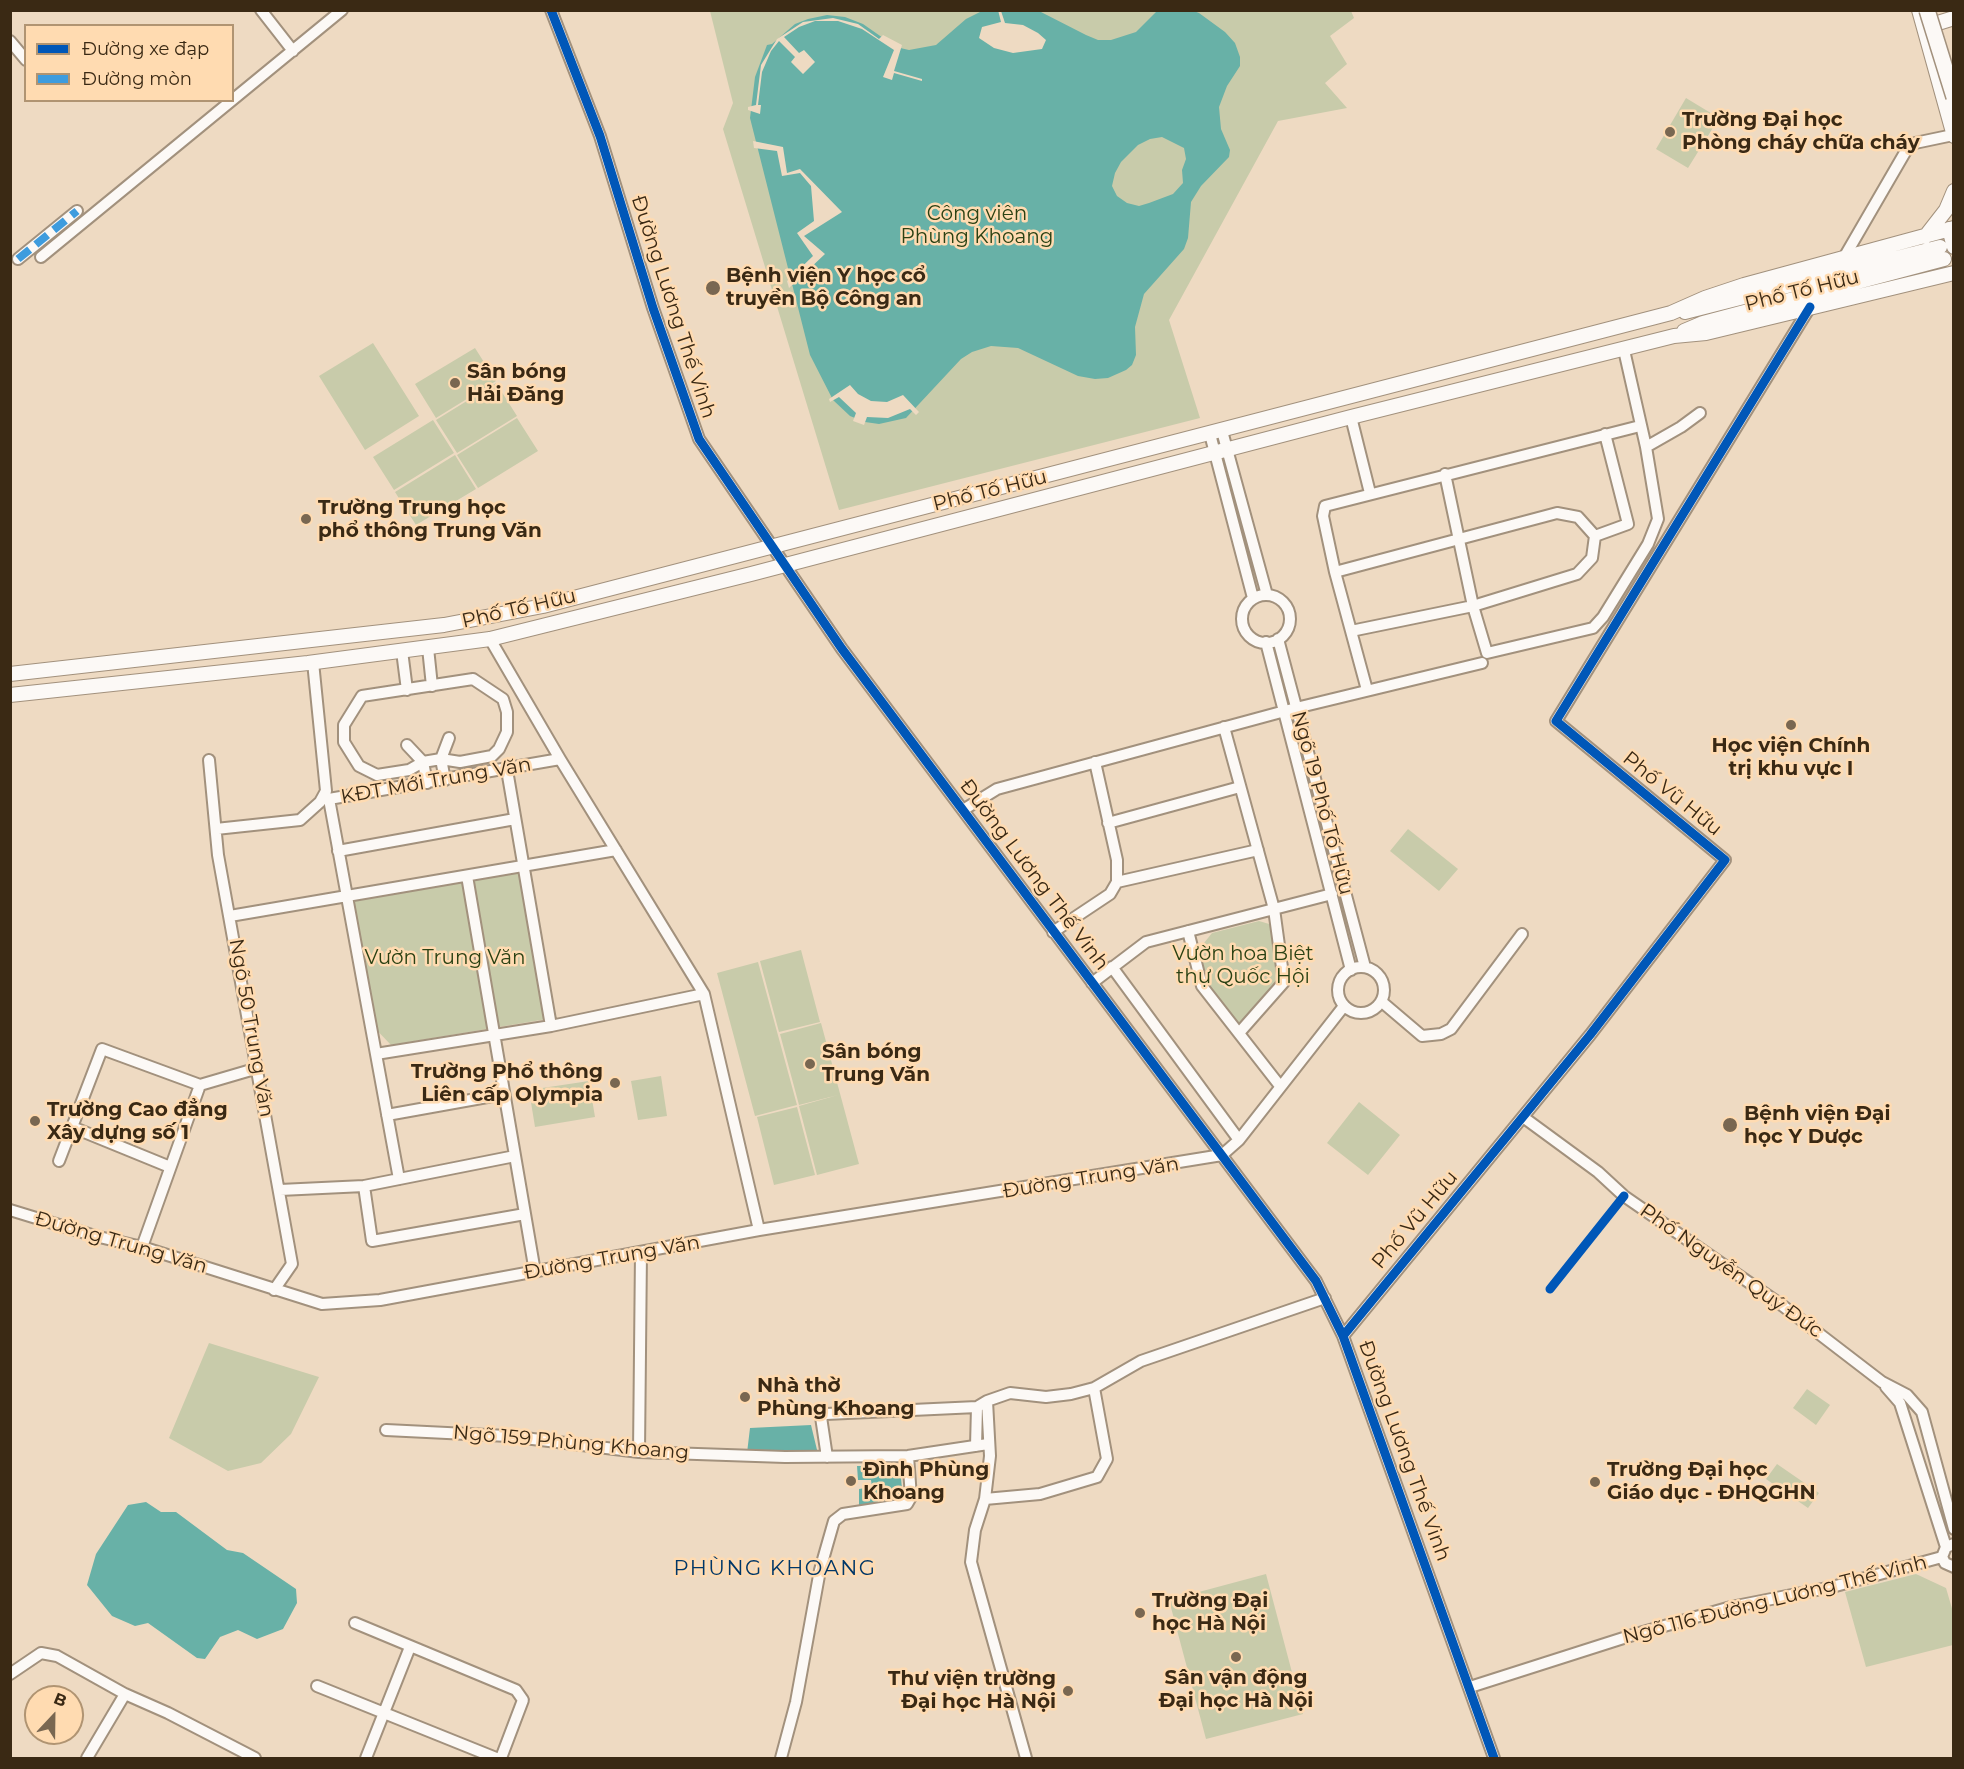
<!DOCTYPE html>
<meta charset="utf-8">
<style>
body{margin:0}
#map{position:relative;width:1964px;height:1769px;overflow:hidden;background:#eedac2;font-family:Montserrat,sans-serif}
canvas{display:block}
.frame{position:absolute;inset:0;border:12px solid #3a2914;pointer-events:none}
.legend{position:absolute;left:24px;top:24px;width:210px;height:78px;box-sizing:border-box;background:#ffdbb1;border:2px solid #b09472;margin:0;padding:8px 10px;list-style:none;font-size:18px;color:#3a2914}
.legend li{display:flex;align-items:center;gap:12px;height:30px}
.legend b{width:30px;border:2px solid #b09472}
.north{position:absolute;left:24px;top:1685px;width:60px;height:60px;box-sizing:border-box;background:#ffdbb1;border:2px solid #b09472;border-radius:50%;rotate:22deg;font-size:16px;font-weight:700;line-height:24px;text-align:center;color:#3a2914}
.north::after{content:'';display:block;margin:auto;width:21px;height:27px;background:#796751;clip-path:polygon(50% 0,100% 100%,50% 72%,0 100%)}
</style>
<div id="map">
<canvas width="1964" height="1769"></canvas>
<div class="frame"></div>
<ul class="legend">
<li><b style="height:8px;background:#0057b8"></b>Đường xe đạp</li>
<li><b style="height:8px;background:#3e9cde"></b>Đường mòn</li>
</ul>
<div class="north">B</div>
</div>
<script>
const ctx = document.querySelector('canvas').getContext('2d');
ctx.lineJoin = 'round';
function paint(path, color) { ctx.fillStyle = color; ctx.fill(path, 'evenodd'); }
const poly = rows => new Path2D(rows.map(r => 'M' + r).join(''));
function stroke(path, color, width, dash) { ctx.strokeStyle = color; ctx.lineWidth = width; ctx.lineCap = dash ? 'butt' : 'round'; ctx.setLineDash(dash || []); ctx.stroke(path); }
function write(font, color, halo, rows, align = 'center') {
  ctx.font = font + ' Montserrat,sans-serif'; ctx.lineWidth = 5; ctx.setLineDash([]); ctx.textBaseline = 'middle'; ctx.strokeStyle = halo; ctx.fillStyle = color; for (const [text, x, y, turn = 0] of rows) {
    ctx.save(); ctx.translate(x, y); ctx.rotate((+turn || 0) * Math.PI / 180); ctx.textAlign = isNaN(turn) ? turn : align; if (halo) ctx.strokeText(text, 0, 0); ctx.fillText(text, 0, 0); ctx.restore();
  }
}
paint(poly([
 [710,11,1351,11,1354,18,1330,36,1347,64,1325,83,1347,108,1278,121,1169,320,1200,418,839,510,723,129,733,103],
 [1686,98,1719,118,1688,168,1656,149],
 [373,343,419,416,365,450,319,376],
 [475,348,496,381,436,418,415,384],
 [496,383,517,416,457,453,436,420],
 [517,418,538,451,478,488,457,455],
 [433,420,454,453,394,490,373,457],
 [455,455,476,489,416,525,395,492],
 [1408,829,1458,869,1439,891,1390,851],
 [523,866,547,1019,391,1045,369,1022,347,897],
 [1259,921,1276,926,1284,982,1240,1025,1234,1021,1208,984,1199,955,1200,948,1212,933],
 [801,950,820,1022,779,1032,760,961],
 [758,962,797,1105,755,1116,717,973],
 [821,1023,859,1164,817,1175,799,1106,838,1095,799,1105,780,1034],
 [661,1076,667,1116,638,1120,631,1081],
 [589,1081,595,1117,535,1127,529,1090],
 [1359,1102,1400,1135,1368,1175,1327,1143],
 [797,1107,815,1175,774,1185,757,1117],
 [209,1343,319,1377,291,1434,261,1463,228,1471,169,1438],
 [1807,1389,1830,1405,1816,1425,1793,1408],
 [1777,1464,1819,1493,1808,1508,1766,1479],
 [1266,1574,1303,1714,1206,1739,1169,1600],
 [1916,1574,1946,1588,1953,1612,1953,1645,1866,1667,1845,1592]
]), '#c8cbaa');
paint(poly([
 [982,11,1039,11,1086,35,1098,40,1111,40,1136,32,1157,11,1194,11,1199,13,1225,32,1235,43,1240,57,1240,66,1227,86,1219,107,1221,129,1230,150,1229,157,1201,186,1191,202,1188,238,1184,249,1144,294,1135,327,1136,355,1132,365,1126,370,1108,378,1095,379,1078,376,1018,348,991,346,972,352,961,359,906,418,879,424,865,422,850,416,833,400,810,355,750,118,755,77,767,45,772,44,795,24,808,19,827,15,845,17,863,24,896,47,909,50,936,45,966,19],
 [1162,137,1184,148,1186,159,1182,170,1183,183,1173,194,1149,203,1139,206,1127,203,1117,196,1112,186,1115,173,1121,162,1138,145,1150,139],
 [811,1425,818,1454,747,1453,750,1428],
 [857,1466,900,1466,903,1501,859,1506,859,1489,872,1487,871,1480,858,1480],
 [146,1502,161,1512,176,1512,227,1550,243,1553,296,1589,297,1603,283,1629,257,1639,238,1630,220,1637,205,1659,197,1658,148,1623,135,1626,112,1616,87,1585,96,1554,128,1505]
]), '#68b1a7');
paint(poly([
 [998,10,1001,11,1005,23,1023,25,1038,33,1046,40,1042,49,1013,53,994,48,979,38,982,27,1001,22],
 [833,18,858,24,879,39,883,35,902,45,894,71,922,79,922,81,894,73,892,80,883,77,894,50,862,29,838,21,815,21,799,27,784,37,799,53,804,50,815,62,803,74,791,62,795,57,779,41,771,51,762,72,758,105,761,105,760,114,748,110,748,107,756,105,761,65,777,39,803,22],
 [753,141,783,147,787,173,800,169,842,212,804,236,825,254,789,288,787,281,813,256,797,233,814,221,811,186,800,173,782,176,777,151,754,148],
 [850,385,858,394,871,401,887,402,903,395,919,412,916,415,910,409,888,418,867,417,864,425,853,421,856,413,839,397,830,402,829,399]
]), '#eedac2');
const minor = poly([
 [261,10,293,51],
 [551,10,600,136,653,308,699,439,842,649,1316,1281,1343,1336,1494,1758],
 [10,41,26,60],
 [41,257,342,10],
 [18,259,77,211],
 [1842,261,1907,149,1915,143,1953,135],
 [1351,417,1370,493],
 [1222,431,1267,595],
 [1210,434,1253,598],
 [1646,447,1681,427,1700,413],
 [1445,474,1473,606,1487,653,1593,628,1603,617,1648,544,1658,519,1646,447,1624,350],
 [1595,536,1628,524,1605,434],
 [1335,572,1557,513,1578,517,1595,536,1592,558,1577,574,1473,606,1351,631],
 '1242 619a24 24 0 1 1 48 0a24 24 0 1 1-48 0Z',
 [490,639,560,759,704,994,759,1230],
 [1278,639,1365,967],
 [1266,642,1351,970],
 [428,648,432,686],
 [402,651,407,690],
 [473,679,503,699,507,712,507,732,499,749,492,756,460,762,441,759,423,762,409,770,377,775,359,766,344,742,344,725,362,696,473,679],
 [1367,690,1335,572,1323,516,1325,506,1640,426],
 [1224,727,1274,909,1284,982,1239,1033],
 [407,745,423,762,427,783],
 [209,760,218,855,292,1264,274,1290],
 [507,770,551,1026],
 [445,780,441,759,449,738],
 [963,810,997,789,1296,708,1482,663],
 [1108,823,1240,787],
 [216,829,300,820,320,802,326,791,313,662],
 [338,851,515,819],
 [467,876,535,1272],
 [1117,882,1258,850],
 [230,916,616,850],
 [1188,931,1202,986,1280,1086],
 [1053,932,1110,894,1117,882,1117,860,1095,762],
 '1338 990a23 23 0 1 1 46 0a23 23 0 1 1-46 0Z',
 [1112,967,1239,1140],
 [1092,983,1146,942,1332,894],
 [1382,1002,1422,1036,1441,1034,1451,1029,1522,934],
 [376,1054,551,1026,704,994],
 [387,1115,504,1094],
 [1523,1117,1598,1172,1624,1196,1783,1306,1882,1382,1907,1395,1922,1412,1954,1529],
 [72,1127,170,1167],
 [1222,1155,1239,1140,1344,1006],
 [59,1161,102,1049,200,1085,258,1068],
 [399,1179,329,799,560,759],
 [364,1186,372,1241,525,1214],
 [280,1190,364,1186,515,1156],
 [10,1210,95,1236,142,1247,322,1304,380,1300,759,1230,1222,1155],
 [142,1247,200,1085],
 [1343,1336,1590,1035,1725,860,1556,721,1810,307],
 [1886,1387,1900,1403,1946,1547],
 [987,1401,990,1456,985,1499,975,1530,971,1562,1026,1758],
 [386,1430,508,1436,639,1452,785,1457,908,1456,988,1444],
 [976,1446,977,1407],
 [639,1452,641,1252],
 [827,1457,821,1417,826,1414,977,1407,987,1401,1010,1393,1046,1397,1071,1394,1094,1388,1141,1361,1325,1298],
 [985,1499,1040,1494,1097,1477,1107,1459,1094,1388],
 [1954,1544,1946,1547,1942,1557,1945,1563,1954,1567],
 [355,1623,516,1690,523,1700,501,1758],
 [10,1674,41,1653,57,1656,125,1694,168,1713,255,1758],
 [317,1686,496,1758],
 [1470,1687,1636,1634,1731,1607,1832,1587,1942,1557],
 [87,1758,125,1694],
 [366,1758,410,1647],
 [781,1758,796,1702,820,1570,834,1521,843,1514,907,1504,911,1497,908,1456]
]);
const major = poly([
 [1919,10,1954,136],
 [1925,27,1954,18],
 [1949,229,1954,247],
 [1925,237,1946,210,1954,191],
 [1685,312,1940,247],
 [1684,331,1703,323,1944,259],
 [10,674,444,625,543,606,1671,313,1705,298,1744,285,1954,228],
 [10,695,308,663,490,639,751,574,1351,417,1674,336,1706,333,1954,273]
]);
stroke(minor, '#a2917d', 14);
stroke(major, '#a2917d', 16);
stroke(minor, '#fcf9f6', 10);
stroke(major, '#fcf9f6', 14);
const highwayBridge = poly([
 [1927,10,1954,97]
]);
stroke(highwayBridge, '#a2917d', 18, []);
stroke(highwayBridge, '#fcf9f6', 15);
stroke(poly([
 [18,259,77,211]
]), '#3e9cde', 8, [15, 8]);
stroke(poly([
 [551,10,600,136,653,308,699,439,842,649,1316,1281,1343,1336,1494,1758],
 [1550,1289,1624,1196],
 [1343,1336,1590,1035,1725,860,1556,721,1810,307]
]), '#0057b8', 9);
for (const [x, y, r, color] of [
 [1670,132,6,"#796751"],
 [713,288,8,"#796751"],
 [455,383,6,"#796751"],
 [306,519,6,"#796751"],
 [1791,725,6,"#796751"],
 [810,1064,6,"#796751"],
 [615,1083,6,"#796751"],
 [35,1121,6,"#796751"],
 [1730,1125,8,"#796751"],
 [745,1397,6,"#796751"],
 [851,1481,6,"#796751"],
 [1595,1482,6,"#796751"],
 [1140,1613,6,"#796751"],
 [1236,1657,6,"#796751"],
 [1068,1691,6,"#796751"]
]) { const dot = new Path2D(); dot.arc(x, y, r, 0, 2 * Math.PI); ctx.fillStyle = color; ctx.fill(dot); stroke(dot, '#ffdbb1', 2); }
write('bold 20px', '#3a2914', '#ffdbb1', [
 ["Trường Đại học",1682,120],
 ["Phòng cháy chữa cháy",1682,143],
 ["Bệnh viện Y học cổ",726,276],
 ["truyền Bộ Công an",726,299],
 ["Sân bóng",467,372],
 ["Hải Đăng",467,395],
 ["Trường Trung học",318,508],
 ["phổ thông Trung Văn",318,531],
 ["Học viện Chính",1791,746,"center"],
 ["trị khu vực I",1791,769,"center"],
 ["Sân bóng",822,1052],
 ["Trung Văn",822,1075],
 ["Trường Phổ thông",603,1072,"right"],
 ["Liên cấp Olympia",603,1095,"right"],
 ["Trường Cao đẳng",47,1110],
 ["Xây dựng số 1",47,1133],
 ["Bệnh viện Đại",1744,1114],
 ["học Y Dược",1744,1137],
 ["Nhà thờ",757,1386],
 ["Phùng Khoang",757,1409],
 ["Đình Phùng",863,1470],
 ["Khoang",863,1493],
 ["Trường Đại học",1607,1470],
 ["Giáo dục - ĐHQGHN",1607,1493],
 ["Trường Đại",1152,1601],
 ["học Hà Nội",1152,1624],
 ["Sân vận động",1236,1678,"center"],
 ["Đại học Hà Nội",1236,1701,"center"],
 ["Thư viện trường",1056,1679,"right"],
 ["Đại học Hà Nội",1056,1702,"right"]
], 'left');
write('20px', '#2a4113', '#ffdbb1', [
 ["Công viên",977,214],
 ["Phùng Khoang",977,237],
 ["Vườn hoa Biệt",1243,954],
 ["thự Quốc Hội",1243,977],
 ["Vườn Trung Văn",445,958]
]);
write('20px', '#3a2914', '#ffdbb1', [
 ["Phố Tố Hữu",1802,291,-14],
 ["Đường Lương Thế Vinh",673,307,72],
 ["Phố Tố Hữu",990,491,-14],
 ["Phố Tố Hữu",519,609,-13],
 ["KĐT Mới Trung Văn",436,781,-10],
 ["Phố Vũ Hữu",1672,794,39],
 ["Ngõ 19 Phố Tố Hữu",1322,803,75],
 ["Đường Lương Thế Vinh",1034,875,53],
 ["Ngõ 50 Trung Văn",251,1028,80],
 ["Đường Trung Văn",1091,1178,-9],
 ["Phố Vũ Hữu",1415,1220,-50],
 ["Đường Trung Văn",121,1243,16],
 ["Đường Trung Văn",612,1258,-10],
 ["Phố Nguyễn Quý Đức",1731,1271,35],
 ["Ngõ 159 Phùng Khoang",571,1443,5],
 ["Đường Lương Thế Vinh",1404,1451,70],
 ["Ngõ 116 Đường Lương Thế Vinh",1775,1600,-14]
]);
ctx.letterSpacing = '1.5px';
write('21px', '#003768', '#ffdbb1', [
 ["PHÙNG KHOANG",775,1569]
]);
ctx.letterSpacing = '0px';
</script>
